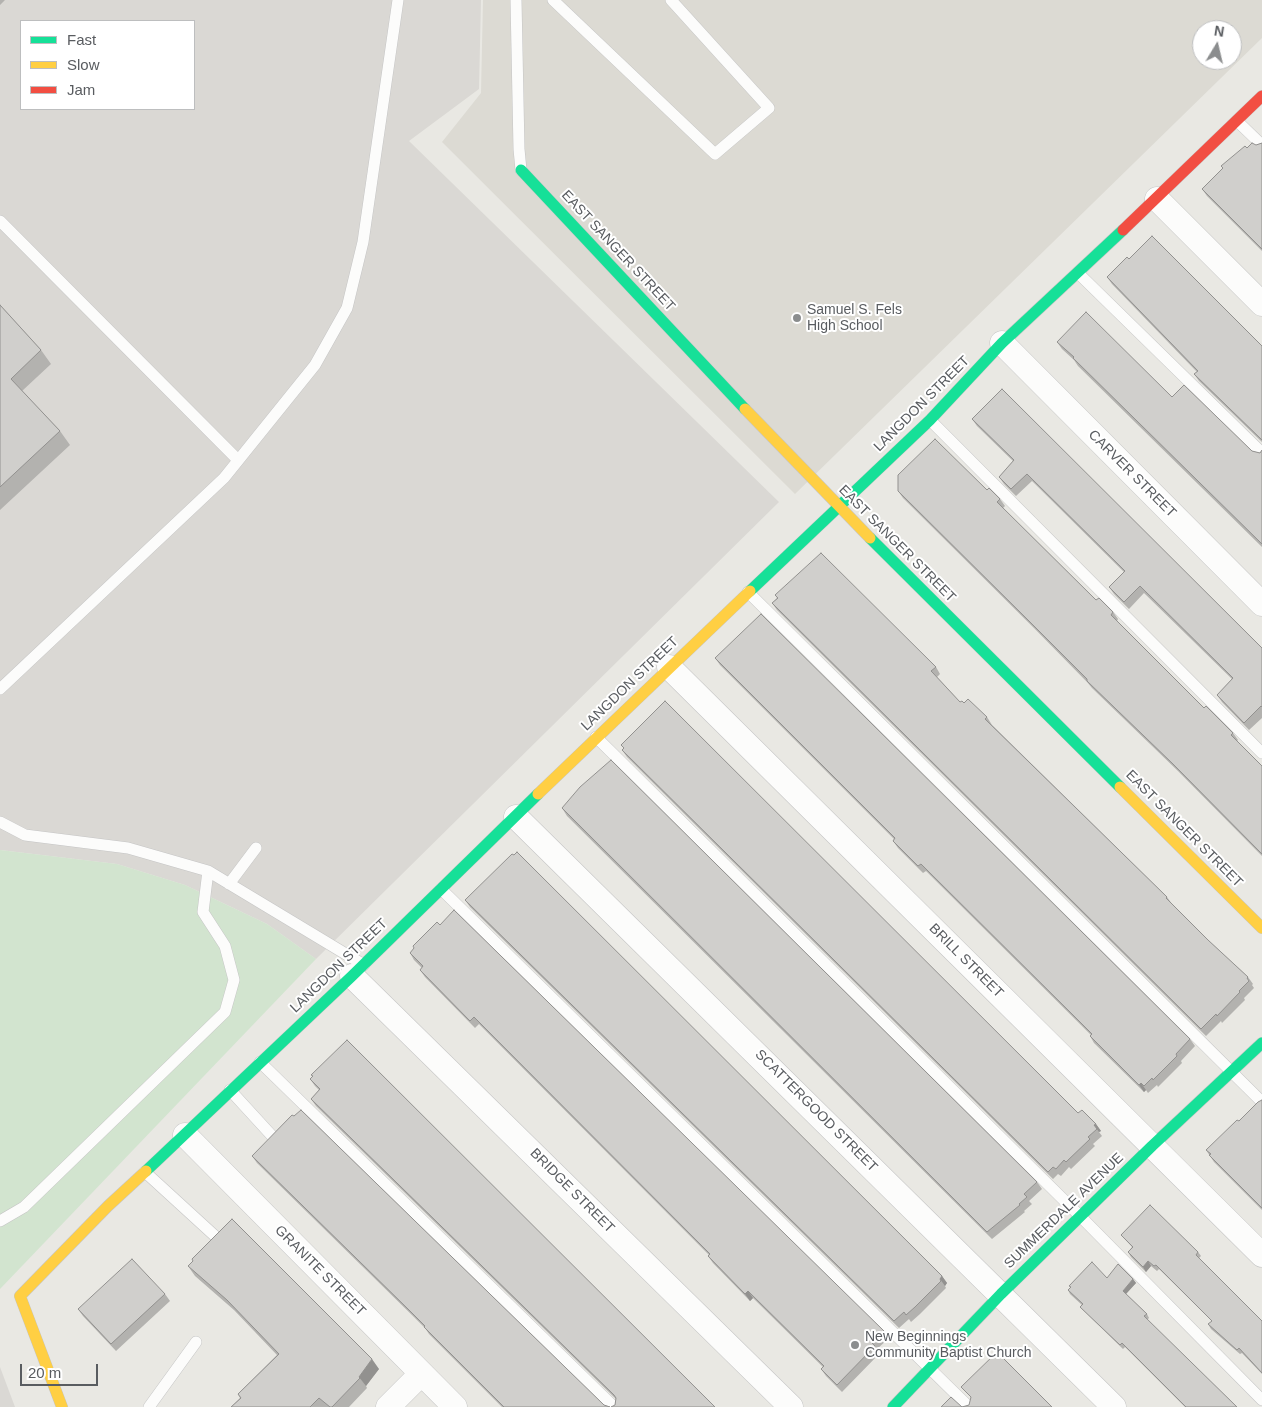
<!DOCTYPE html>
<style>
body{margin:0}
#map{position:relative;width:1262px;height:1407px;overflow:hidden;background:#e9e8e3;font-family:Helvetica,sans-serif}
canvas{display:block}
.legend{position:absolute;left:20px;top:20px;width:175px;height:90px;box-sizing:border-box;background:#fff;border:1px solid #bdbebf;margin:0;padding:6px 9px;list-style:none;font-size:15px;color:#595c60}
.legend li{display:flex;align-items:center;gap:10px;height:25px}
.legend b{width:25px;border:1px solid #bdbebf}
.north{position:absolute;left:1192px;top:20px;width:50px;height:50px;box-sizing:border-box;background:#fff;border:1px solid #bdbebf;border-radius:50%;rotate:9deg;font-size:14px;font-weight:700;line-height:20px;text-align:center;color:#595c60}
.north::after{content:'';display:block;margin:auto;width:18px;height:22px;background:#8b8d8e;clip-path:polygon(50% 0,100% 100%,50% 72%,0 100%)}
.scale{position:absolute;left:20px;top:1364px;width:78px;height:22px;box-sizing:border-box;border:2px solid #595c60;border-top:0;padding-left:6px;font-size:15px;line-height:18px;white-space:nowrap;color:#595c60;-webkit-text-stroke:4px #fff;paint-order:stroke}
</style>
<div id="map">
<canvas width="1262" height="1407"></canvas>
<ul class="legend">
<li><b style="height:6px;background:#16e098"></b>Fast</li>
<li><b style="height:6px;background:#ffcf43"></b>Slow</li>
<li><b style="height:6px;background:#f24e42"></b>Jam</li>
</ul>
<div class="north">N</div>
<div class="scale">20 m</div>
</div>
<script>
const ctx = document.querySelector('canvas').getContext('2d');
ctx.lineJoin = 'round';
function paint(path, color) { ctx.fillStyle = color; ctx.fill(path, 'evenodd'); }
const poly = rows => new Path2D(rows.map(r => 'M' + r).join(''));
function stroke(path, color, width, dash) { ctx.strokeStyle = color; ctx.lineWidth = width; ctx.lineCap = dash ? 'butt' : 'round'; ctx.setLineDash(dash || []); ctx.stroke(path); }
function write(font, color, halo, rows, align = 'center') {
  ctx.font = font + ' Helvetica,sans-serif'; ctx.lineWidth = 4; ctx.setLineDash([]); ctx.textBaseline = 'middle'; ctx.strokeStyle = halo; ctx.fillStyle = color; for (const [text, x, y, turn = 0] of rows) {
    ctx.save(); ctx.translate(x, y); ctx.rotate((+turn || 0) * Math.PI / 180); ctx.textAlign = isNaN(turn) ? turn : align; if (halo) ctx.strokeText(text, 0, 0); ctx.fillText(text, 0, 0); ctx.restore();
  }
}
paint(poly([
 [0,0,481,0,479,89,409,141,779,502,316,959,267,924,185,885,117,864,0,850],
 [21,21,194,21,194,109,21,109],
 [0,1367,15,1407,0,1407]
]), '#dad8d4');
paint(poly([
 [483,0,1262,0,1262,38,795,494,442,142,481,93],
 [1202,30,1232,30,1232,60,1202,60]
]), '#dcdad3');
paint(poly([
 [0,850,117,864,185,885,267,924,316,959,0,1289]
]), '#d2e4cf');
const lane = poly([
 [516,0,519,149,521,170],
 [553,0,715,154,769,108,671,0],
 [1237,121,1262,145],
 [0,221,238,460],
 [1078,273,1262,453],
 [930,420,1262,753],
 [748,592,1262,1102],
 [0,689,224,478,315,365,347,308,363,242,398,0],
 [596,737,1081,1217,1262,1400],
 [0,822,25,835,128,848,208,871,364,965],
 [229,884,256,848],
 [441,889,969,1407],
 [260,1062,614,1407],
 [230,1090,273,1137],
 [145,1172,215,1236],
 [0,1221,24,1207,225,1012,234,980,225,946,203,912,208,871],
 [149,1407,196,1342]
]);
const street = poly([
 [1157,199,1262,304],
 [1002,343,1262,604],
 [669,667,1262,1255],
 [516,817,1114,1407],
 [352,976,791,1407],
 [185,1135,455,1407],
 [388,1407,421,1374]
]);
const fast = poly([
 [521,170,745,409],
 [870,538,1120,787],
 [750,591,930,420,1002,343,1123,230],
 [146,1171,352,976,538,794],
 [893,1407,1001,1294,1152,1146,1262,1043]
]);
const slow = poly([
 [745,409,870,538],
 [1120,787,1262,928],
 [538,794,750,591],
 [62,1407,20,1296,108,1206,146,1171]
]);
const jam = poly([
 [1123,230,1262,96]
]);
stroke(lane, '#c5c5c5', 12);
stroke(street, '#c5c5c5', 25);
stroke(fast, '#c5c5c5', 12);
stroke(slow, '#c5c5c5', 12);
stroke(jam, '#c5c5c5', 12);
stroke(lane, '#fcfcfb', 11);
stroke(street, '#fcfcfb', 24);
stroke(fast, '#16e098', 11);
stroke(slow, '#ffcf43', 11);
stroke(jam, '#f24e42', 11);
paint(poly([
 [0,0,5,0,0,5],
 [1262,143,1262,251,1207,196,1202,189,1223,168,1221,166,1247,148],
 [1129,259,1262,346,1262,442,1199,381,1194,374,1197,372,1112,284,1107,277],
 [0,305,41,350,51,364,22,391,60,431,70,445,0,510],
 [1057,342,1172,397,1252,451,1260,453,1262,450,1262,547,1078,366,1074,360,1062,349],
 [972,419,1262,648,1262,718,1249,730,1222,702,1217,695,1232,679,1144,593,1129,609,1114,594,1109,587,1124,572,1032,481,1016,496,1004,484,999,477,1013,461,977,426],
 [987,490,1000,499,1005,506,1003,508,1096,600,1113,612,1118,619,1117,621,1204,708,1233,733,1238,740,1237,741,1262,766,1262,856,1178,771,1092,688,1087,682,1034,628,903,498,898,491],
 [775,595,936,667,940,674,937,677,960,702,964,703,987,717,992,725,1167,897,1172,904,1208,940,1248,977,1253,984,1252,985,1254,988,1244,998,1245,1000,1222,1023,1221,1021,1206,1036,777,610,772,603,777,598],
 [715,658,1190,1039,1195,1046,1181,1061,1182,1063,1158,1087,1157,1085,1148,1093,1146,1090,1144,1092,1094,1043,1090,1036,1091,1035,1081,1025,926,871,923,873,898,848,893,841,894,839,720,665],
 [621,745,1052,1087,1078,1113,1096,1124,1101,1131,1099,1132,1102,1136,1093,1144,1095,1146,1071,1169,1069,1167,1061,1176,1058,1174,1053,1179,627,757,622,750,624,748],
 [562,808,1037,1182,1042,1189,1029,1201,1032,1204,1024,1211,1025,1212,992,1239,567,816],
 [465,900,942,1276,947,1283,945,1286,946,1288,920,1314,911,1322,909,1319,899,1328,470,907],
 [440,925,884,1331,888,1339,877,1349,880,1353,842,1392,826,1376,821,1369,823,1367,753,1298,750,1301,713,1263,708,1256,709,1255,479,1024,475,1028,425,977,420,970,422,968,414,960,410,953],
 [311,1075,715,1407,615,1405,616,1399,316,1106,311,1099,319,1090,315,1086,310,1079,313,1077],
 [1262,1100,1262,1210,1214,1162,1206,1150],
 [252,1156,604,1405,610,1407,502,1407,429,1334,425,1328,414,1317,257,1163],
 [1121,1235,1198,1252,1201,1256,1199,1258,1262,1321,1262,1374,1242,1353,1240,1354,1211,1329,1208,1324,1212,1321,1159,1269,1157,1271,1151,1266,1146,1272,1131,1257,1128,1252,1132,1247],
 [188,1266,379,1369,366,1386,367,1388,349,1407,231,1407,240,1398,238,1394,277,1355,234,1310,195,1276],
 [1107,1278,1133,1279,1136,1283,1126,1294,1147,1314,1149,1318,1147,1320,1237,1407,1185,1407,1125,1347,1123,1349,1083,1310,1080,1307,1082,1305,1070,1294,1068,1290],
 [165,1294,170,1301,116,1351,83,1316,78,1309]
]), '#b3b2af');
paint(poly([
 [1141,1083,1146,1090,1144,1092,1139,1085],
 [1096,1124,1101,1131,1099,1132,1094,1125],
 [1148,1261,1151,1266,1146,1272,1143,1267],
 [942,1276,947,1283,945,1286,940,1279],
 [1133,1279,1136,1283,1125,1295,1123,1291],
 [748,1291,753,1298,750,1301,745,1294],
 [372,1359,379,1369,366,1386,359,1377]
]), '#92918f');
const building = poly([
 [1252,143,1256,145,1262,143,1262,249,1202,189,1223,168,1221,166,1245,146,1247,148,1252,143],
 [1152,236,1262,346,1262,440,1194,374,1198,371,1107,277,1127,257,1129,259,1152,236],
 [0,305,41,350,11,379,60,431,0,487,0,305],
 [1086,312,1172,397,1184,385,1252,451,1260,453,1262,450,1262,544,1073,358,1074,357,1057,342,1086,312],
 [1002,389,1262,648,1262,707,1261,706,1244,723,1217,695,1233,678,1140,586,1124,602,1109,587,1125,571,1027,474,1011,489,999,477,1014,460,972,419,1002,389],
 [935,439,987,490,989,488,1000,499,997,502,1096,600,1099,598,1113,612,1111,615,1204,708,1206,706,1233,733,1231,735,1262,766,1262,854,1173,764,1087,681,1087,679,1029,621,898,491,898,475,935,439],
 [821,553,936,667,931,671,933,673,960,702,962,701,964,703,968,699,987,717,985,719,1167,897,1166,898,1208,940,1248,977,1247,978,1249,981,1239,991,1240,992,1217,1016,1216,1014,1201,1029,772,603,778,598,775,595,821,553],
 [761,614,1190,1039,1176,1054,1177,1056,1153,1080,1152,1078,1144,1086,1141,1083,1139,1085,1090,1036,1092,1034,1076,1018,921,864,918,866,893,841,895,838,715,658,761,614],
 [665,701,1052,1087,1078,1113,1082,1110,1096,1124,1094,1125,1097,1129,1088,1137,1090,1139,1066,1162,1064,1160,1056,1169,1053,1167,1048,1172,622,750,624,748,621,745,665,701],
 [611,760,1037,1182,1024,1194,1027,1197,1019,1204,1020,1205,987,1232,562,808,580,787,611,760],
 [517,852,942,1276,940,1279,941,1281,915,1307,906,1315,904,1312,894,1321,465,900,512,854,514,855,517,852],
 [454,910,884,1331,872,1343,875,1346,837,1385,821,1369,824,1366,748,1291,745,1294,708,1256,710,1254,474,1017,470,1021,420,970,423,966,410,953,414,948,413,946,437,922,440,925,454,910],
 [347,1040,715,1407,611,1407,615,1405,616,1398,614,1395,311,1099,320,1089,310,1079,313,1076,311,1075,347,1040],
 [1262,1100,1262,1208,1209,1155,1211,1154,1206,1150,1237,1120,1239,1121,1258,1102,1262,1100],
 [301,1110,604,1405,610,1407,504,1407,424,1327,425,1326,409,1310,252,1156,292,1115,294,1116,301,1110],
 [1150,1205,1198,1252,1196,1255,1262,1321,1262,1373,1239,1348,1237,1350,1208,1324,1212,1321,1156,1265,1154,1266,1148,1261,1143,1267,1128,1252,1133,1247,1121,1235,1150,1205],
 [232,1219,372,1359,359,1377,360,1378,332,1407,330,1407,319,1398,310,1407,231,1407,241,1398,238,1394,279,1354,227,1300,188,1266,193,1261,192,1259,232,1219],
 [132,1259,165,1294,111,1344,78,1309,132,1259],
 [1092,1262,1107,1278,1118,1264,1133,1279,1123,1291,1147,1314,1144,1316,1237,1407,1186,1407,1122,1343,1120,1345,1080,1307,1083,1304,1068,1290,1071,1287,1069,1286,1092,1262],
 [997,1352,1052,1407,941,1407,951,1397,962,1407,969,1405,971,1397,961,1387,997,1352]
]);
paint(building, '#d0cfcc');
stroke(building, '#92918f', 1);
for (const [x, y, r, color] of [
 [797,318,5,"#8b8d8e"],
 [855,1345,5,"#8b8d8e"]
]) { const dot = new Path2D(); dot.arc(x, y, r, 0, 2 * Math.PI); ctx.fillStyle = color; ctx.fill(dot); stroke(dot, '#fff', 2); }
write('14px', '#595c60', '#fff', [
 ["EAST SANGER STREET",618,251,47],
 ["LANGDON STREET",922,404,-45],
 ["CARVER STREET",1132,474,45],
 ["EAST SANGER STREET",897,544,45],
 ["LANGDON STREET",630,684,-44],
 ["EAST SANGER STREET",1184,829,45],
 ["BRILL STREET",966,961,45],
 ["LANGDON STREET",339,966,-44],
 ["SCATTERGOOD STREET",816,1111,45],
 ["BRIDGE STREET",572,1191,45],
 ["SUMMERDALE AVENUE",1064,1211,-44],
 ["GRANITE STREET",320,1271,45]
]);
write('14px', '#595c60', '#fff', [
 ["Samuel S. Fels",807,310],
 ["High School",807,326],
 ["New Beginnings",865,1337],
 ["Community Baptist Church",865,1353]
], 'left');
</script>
